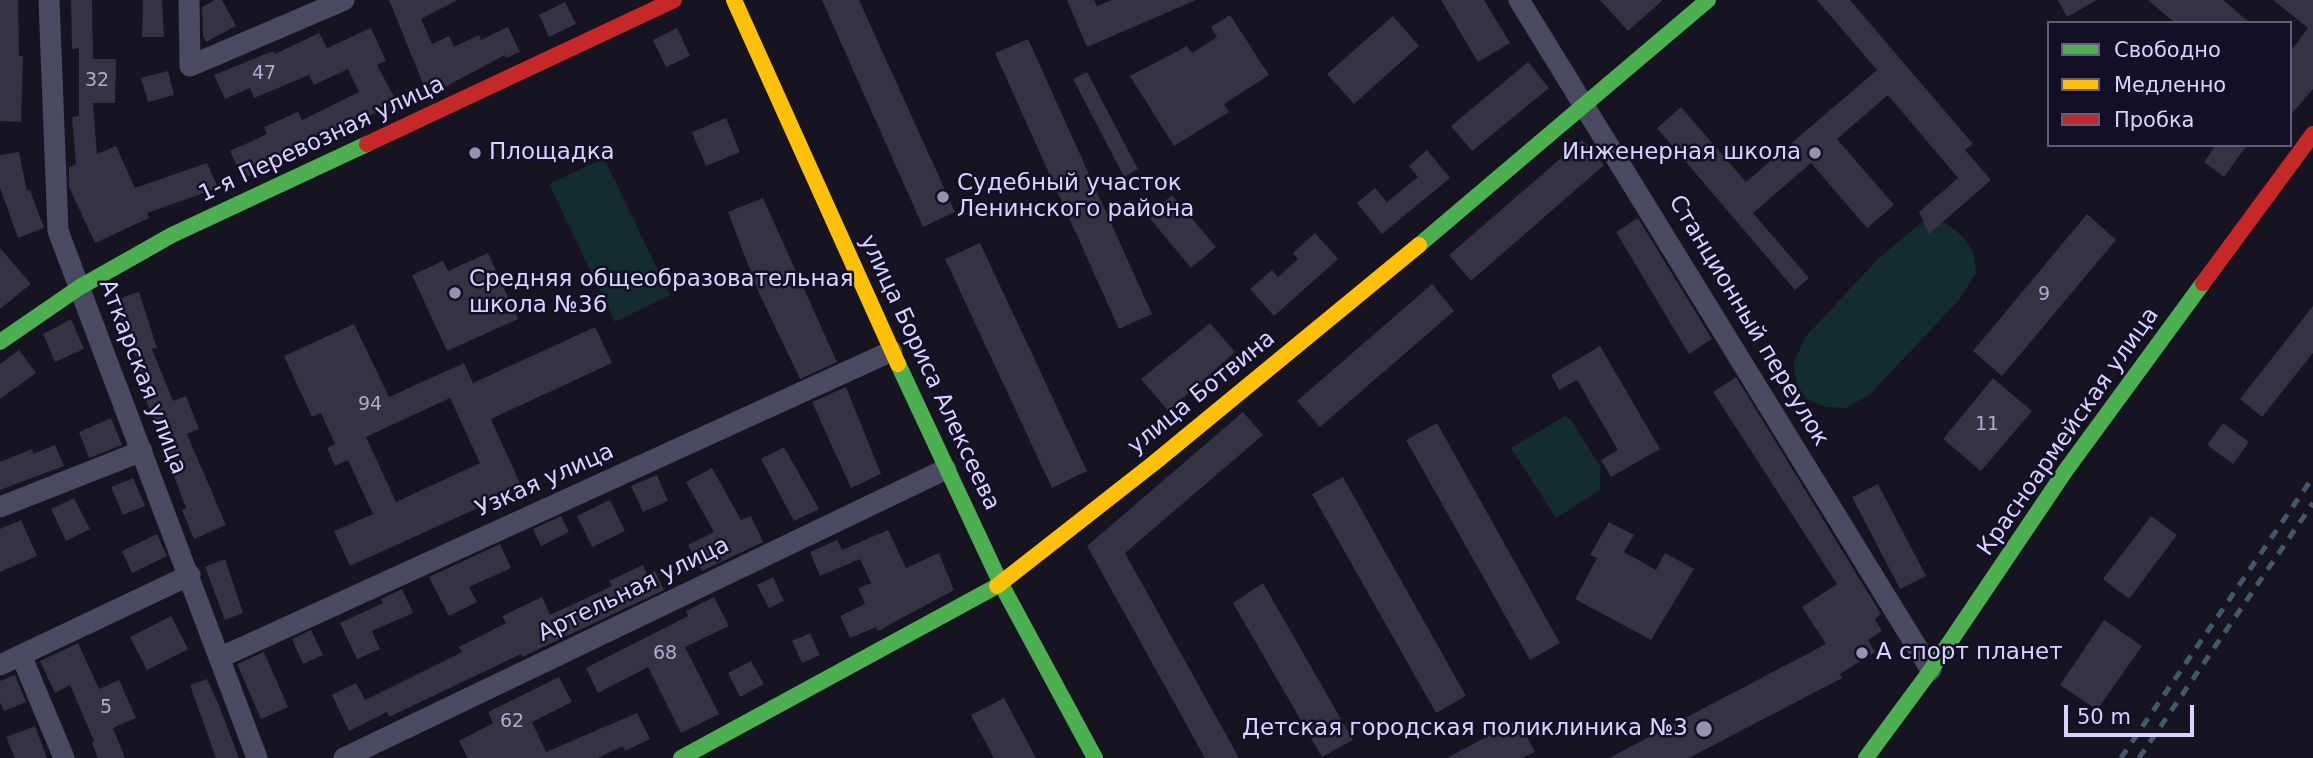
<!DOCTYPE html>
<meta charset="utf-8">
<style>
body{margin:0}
#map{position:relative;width:2313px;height:758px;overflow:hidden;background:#161421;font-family:"DejaVu Sans",sans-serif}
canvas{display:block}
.legend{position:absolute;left:2047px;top:21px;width:245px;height:126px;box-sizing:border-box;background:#130f26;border:2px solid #625e7d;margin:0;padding:9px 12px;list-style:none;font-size:21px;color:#d9d4ff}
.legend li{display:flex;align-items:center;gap:14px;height:35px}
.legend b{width:35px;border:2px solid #625e7d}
.scale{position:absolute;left:2064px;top:705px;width:130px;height:32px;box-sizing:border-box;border:4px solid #d9d4ff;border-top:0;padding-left:9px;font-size:21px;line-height:24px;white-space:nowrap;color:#d9d4ff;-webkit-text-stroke:5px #130f26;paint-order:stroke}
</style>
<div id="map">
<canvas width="2313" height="758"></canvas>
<ul class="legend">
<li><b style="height:9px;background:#4caf50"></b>Свободно</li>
<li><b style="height:9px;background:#ffc107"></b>Медленно</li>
<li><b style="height:9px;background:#c62828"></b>Пробка</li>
</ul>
<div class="scale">50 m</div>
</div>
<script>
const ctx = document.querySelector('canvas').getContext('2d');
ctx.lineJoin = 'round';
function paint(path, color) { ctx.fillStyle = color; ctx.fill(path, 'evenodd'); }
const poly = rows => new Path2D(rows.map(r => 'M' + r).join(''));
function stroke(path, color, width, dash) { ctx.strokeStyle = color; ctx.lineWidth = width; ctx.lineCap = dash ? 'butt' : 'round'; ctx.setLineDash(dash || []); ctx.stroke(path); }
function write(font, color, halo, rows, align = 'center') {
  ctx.font = font + ' "DejaVu Sans",sans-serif'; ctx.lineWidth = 5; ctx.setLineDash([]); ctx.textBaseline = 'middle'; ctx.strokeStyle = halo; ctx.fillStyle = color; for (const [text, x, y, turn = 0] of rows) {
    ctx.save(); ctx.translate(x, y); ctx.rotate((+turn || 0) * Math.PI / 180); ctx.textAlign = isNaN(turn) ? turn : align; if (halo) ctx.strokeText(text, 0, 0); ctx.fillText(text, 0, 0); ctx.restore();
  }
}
paint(poly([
 [604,158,670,295,615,322,549,184],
 [1922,222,1946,223,1962,236,1973,251,1976,273,1959,300,1870,394,1846,408,1825,407,1807,399,1798,387,1793,364,1806,336,1879,258],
 [1565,416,1571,420,1600,466,1600,490,1556,518,1511,448]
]), '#132c2d');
paint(poly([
 [0,0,18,0,19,56,23,56,21,122,0,121],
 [71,0,92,0,93,59,116,59,115,103,93,103,97,154,116,146,135,188,207,163,218,188,147,213,149,218,95,243,69,187,69,168,76,164,72,117,79,116,79,48,72,49],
 [143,0,162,0,164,37,142,37],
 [215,0,222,0,236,26,206,42,203,36,202,7],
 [389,0,458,0,421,19,432,44,449,36,454,47,479,35,481,40,508,27,520,52,506,58,505,55,428,96],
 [822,0,859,0,955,212,923,227],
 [1067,0,1094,0,1097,6,1112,0,1196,0,1087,47],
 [1441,0,1484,0,1510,43,1478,62],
 [1600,0,1663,0,1628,31],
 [1817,0,1850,0,1973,144,1965,150,1991,180,1929,234,1919,212,1958,178,1888,95,1837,139,1894,205,1867,228,1811,163,1753,213,1809,278,1795,290,1657,128,1681,107,1746,182,1877,70],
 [2058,0,2097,0,2067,17],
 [2148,0,2223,0,2250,23,2175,23],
 [2273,0,2313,0,2313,89,2290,116,2290,52,2308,28],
 [565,2,576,24,549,37,539,15],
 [1230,15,1269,75,1224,104,1229,112,1174,146,1130,76,1187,46,1192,53,1217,37,1211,27],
 [1393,16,1419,46,1354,104,1327,74],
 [371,28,386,61,377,65,397,102,243,179,230,151,267,134,264,127,298,112,302,120,359,92,348,69,314,85,309,75,254,98,250,88,225,99,214,75,273,51,275,54,319,33,327,48],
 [677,28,690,56,666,67,653,40],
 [1028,39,1152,314,1119,329,995,53],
 [1528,62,1549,88,1472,151,1451,126],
 [168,71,174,95,148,102,141,78],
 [1087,72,1138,169,1124,177,1073,79],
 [726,118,740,152,706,166,692,132],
 [1582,140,1604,165,1471,281,1449,255],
 [2216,145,2247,145,2224,177,2204,162],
 [1427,150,1450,178,1382,234,1357,203,1375,188,1387,202,1418,177,1409,166],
 [19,152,27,191,30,190,44,228,18,238,0,188,0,155],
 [1172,195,1216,247,1191,268,1148,216],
 [763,198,837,362,800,379,759,293,728,212],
 [2087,214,2116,240,2002,376,1973,351],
 [1638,218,1712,339,1689,354,1616,232],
 [1315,233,1338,259,1274,316,1250,289,1272,270,1278,277,1298,259,1293,253],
 [980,243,1087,471,1052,488,945,259],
 [0,248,31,284,0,309],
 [488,253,518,319,447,351,412,275,443,261,448,271],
 [1432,284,1454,311,1320,427,1297,401],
 [139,292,157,348,152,349,173,401,186,396,199,429,187,434,226,525,194,539,182,510,186,508,136,373,141,371,114,300],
 [2313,306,2313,353,2262,417,2240,399],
 [71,319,84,349,55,362,43,334],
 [1210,323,1235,352,1168,411,1141,379],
 [354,324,389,397,464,363,473,383,595,327,612,363,491,419,522,488,350,566,334,531,373,514,348,460,335,466,327,448,335,444,321,413,312,417,284,356],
 [450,398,480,463,396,502,366,437],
 [1600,346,1660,449,1611,477,1601,460,1618,450,1577,380,1559,390,1551,375],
 [19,350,36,373,0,399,0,364],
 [1736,377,1881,614,1875,619,1882,631,1868,640,1875,652,1840,674,1842,678,1689,758,1609,758,1826,644,1802,607,1837,584,1713,392],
 [1993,378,2032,411,1981,471,1943,439],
 [846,387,881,474,851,488,812,402],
 [1243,412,1263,435,1125,553,1239,758,1205,758,1087,546],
 [111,418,122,445,89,458,79,432],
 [1437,423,1560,643,1530,660,1406,440],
 [2223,423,2249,442,2233,464,2207,445],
 [55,445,64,466,0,490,0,462,32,449,33,454],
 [784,447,819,509,794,521,761,459],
 [712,468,741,520,751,516,763,542,702,571,688,545,714,532,686,482],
 [657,475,668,501,643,512,631,486],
 [1343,477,1466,696,1436,713,1312,494],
 [133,478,145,506,123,515,111,487],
 [1878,484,1926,576,1900,589,1852,497],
 [74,498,90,529,66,541,51,509],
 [610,500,625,531,592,547,577,516],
 [561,516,569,532,541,546,533,529],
 [2151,516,2177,535,2129,599,2103,579],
 [21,520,37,556,0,572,0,529],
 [1609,522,1634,535,1624,552,1656,570,1665,553,1694,569,1651,640,1575,599,1597,558,1590,555],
 [888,530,906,568,939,553,954,590,878,631,876,627,850,638,840,616,865,604,858,588,871,583,860,559,820,576,810,552,837,540,842,550],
 [157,534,167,556,132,573,122,551],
 [500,544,511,568,469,587,477,602,449,616,429,577],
 [225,559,243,613,225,620,205,567],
 [643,565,647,574,655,571,664,590,522,657,521,654,389,717,387,712,349,731,332,695,356,683,365,700,462,652,459,647,506,623,502,616,542,597,550,615,612,586,609,581],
 [773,577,784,601,769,608,757,585],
 [1263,583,1353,740,1322,757,1233,603],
 [402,589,413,613,372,631,380,649,357,659,340,623,383,603,381,599],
 [714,597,729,626,685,647,719,714,681,733,648,667,598,693,586,668,688,616,686,611],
 [171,616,188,649,147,670,130,637],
 [2104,620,2142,646,2097,710,2060,685],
 [311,630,323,655,303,664,292,639],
 [810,633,820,655,802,663,792,641],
 [78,643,99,689,119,680,136,718,113,728,125,758,98,758,92,743,94,741,70,685,55,693,40,661],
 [264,652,288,707,261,719,237,664],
 [751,661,764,684,740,697,728,673],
 [15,675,26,702,4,711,0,702,0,681],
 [559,677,572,702,532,722,546,752,637,713,650,739,625,751,623,746,598,758,468,758,459,741,493,723,488,712],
 [207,679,220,708,239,758,216,758,190,685],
 [1004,698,1036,758,994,758,971,715],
 [1518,720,1535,752,1522,758,1447,758],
 [35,726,47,758,15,758,6,737]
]), '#343243');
stroke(poly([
 [49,0,58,231,257,758],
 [189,0,190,66,344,0],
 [1519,0,1931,670],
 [0,507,142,451],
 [21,655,64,758],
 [219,658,892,351],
 [0,665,190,575],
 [344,758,946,469]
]), '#4a4962', 21);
stroke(poly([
 [1419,245,1708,0],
 [0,342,80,287,172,235,367,144],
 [898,364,1001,584,1095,758],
 [681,758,997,586],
 [1866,758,1931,670,2066,470,2203,283]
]), '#4caf50', 16);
stroke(poly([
 [734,0,898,364],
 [997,586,1154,463,1419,245]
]), '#ffc107', 16);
stroke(poly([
 [367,144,674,0],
 [2203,283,2313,134]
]), '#c62828', 16);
stroke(poly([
 [2121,758,2313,477],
 [2139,758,2313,503]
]), '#43596b', 5, [10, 9]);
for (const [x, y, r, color] of [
 [475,153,7,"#9591b1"],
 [1815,153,7,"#9591b1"],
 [943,197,7,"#9591b1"],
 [455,293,7,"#9591b1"],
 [1862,653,7,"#9591b1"],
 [1704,729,9,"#9591b1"]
]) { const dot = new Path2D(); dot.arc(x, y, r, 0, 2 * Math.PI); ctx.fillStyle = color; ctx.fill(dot); stroke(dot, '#130f26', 2.5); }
write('19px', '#b0acd0', null, [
 ["47",264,74],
 ["32",97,81],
 ["9",2044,295],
 ["94",370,405],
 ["11",1987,425],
 ["68",665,654],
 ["5",106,708],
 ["62",512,722]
]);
write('23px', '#d9d4ff', '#130f26', [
 ["1-я Перевозная улица",322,140,-25],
 ["Станционный переулок",1748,321,59],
 ["улица Бориса Алексеева",929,373,65],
 ["Аткарская улица",142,377,69],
 ["улица Ботвина",1202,393,-39],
 ["Красноармейская улица",2069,432,-55],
 ["Узкая улица",545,481,-24],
 ["Артельная улица",634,590,-26]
]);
write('23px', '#d9d4ff', '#130f26', [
 ["Площадка",489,153],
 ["Инженерная школа",1801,153,"right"],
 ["Судебный участок",957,184],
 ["Ленинского района",957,210],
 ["Средняя общеобразовательная",469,280],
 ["школа №36",469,306],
 ["А спорт планет",1876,653],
 ["Детская городская поликлиника №3",1688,729,"right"]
], 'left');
</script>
